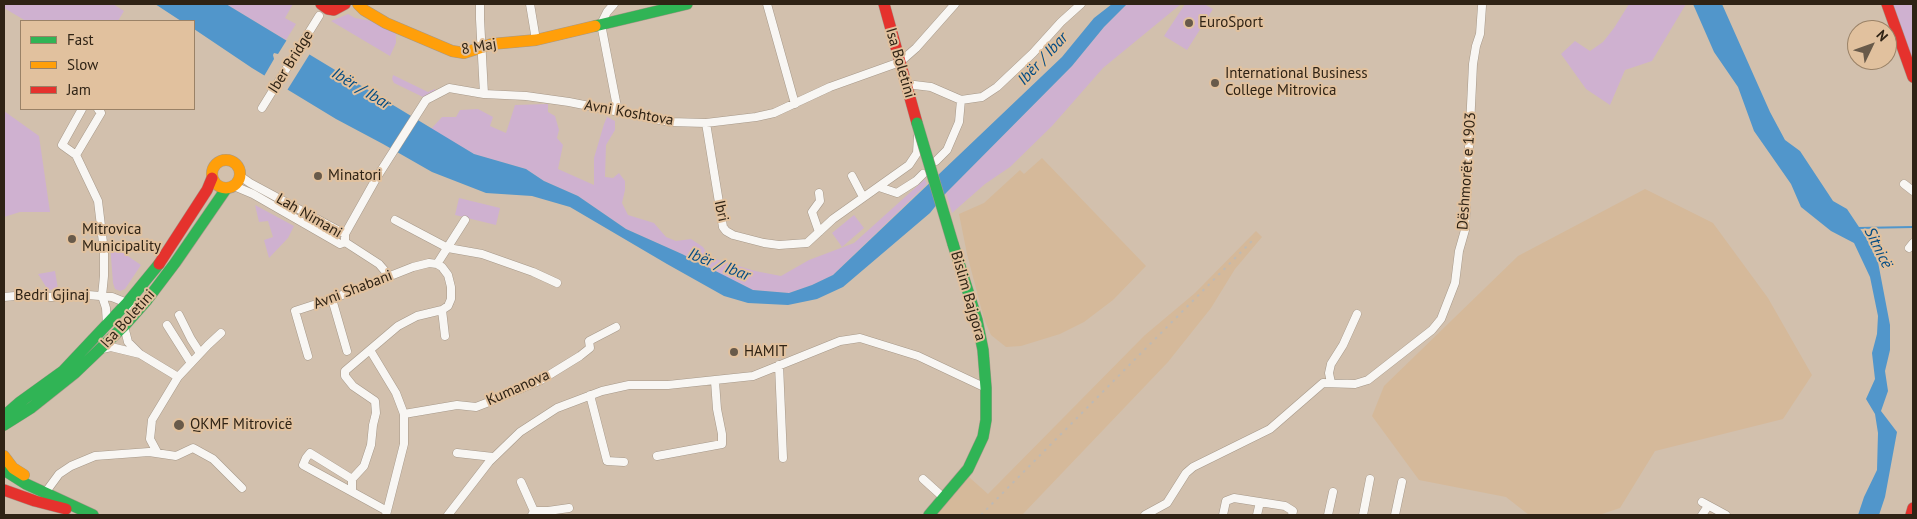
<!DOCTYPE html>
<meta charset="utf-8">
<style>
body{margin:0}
#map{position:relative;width:1917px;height:519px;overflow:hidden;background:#d2c0ad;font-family:"PT Sans",sans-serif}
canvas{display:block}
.frame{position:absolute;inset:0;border:5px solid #2f2315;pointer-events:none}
.legend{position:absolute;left:20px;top:20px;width:175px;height:90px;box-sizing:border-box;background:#e1c19e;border:1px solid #9a8267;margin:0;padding:6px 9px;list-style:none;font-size:15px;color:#2f2315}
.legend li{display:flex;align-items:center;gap:10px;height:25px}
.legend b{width:25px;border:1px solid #9a8267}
.north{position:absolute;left:1847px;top:20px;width:50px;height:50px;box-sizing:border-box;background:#e1c19e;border:1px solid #9a8267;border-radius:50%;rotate:48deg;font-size:14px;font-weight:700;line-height:20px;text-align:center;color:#2f2315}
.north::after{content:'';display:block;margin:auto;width:18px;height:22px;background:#685a4a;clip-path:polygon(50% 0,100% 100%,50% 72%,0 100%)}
</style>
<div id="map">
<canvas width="1917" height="519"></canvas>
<div class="frame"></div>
<ul class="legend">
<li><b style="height:6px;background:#30b455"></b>Fast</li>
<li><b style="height:6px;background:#ff9f0a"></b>Slow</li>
<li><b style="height:6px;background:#e5322d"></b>Jam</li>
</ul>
<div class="north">N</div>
</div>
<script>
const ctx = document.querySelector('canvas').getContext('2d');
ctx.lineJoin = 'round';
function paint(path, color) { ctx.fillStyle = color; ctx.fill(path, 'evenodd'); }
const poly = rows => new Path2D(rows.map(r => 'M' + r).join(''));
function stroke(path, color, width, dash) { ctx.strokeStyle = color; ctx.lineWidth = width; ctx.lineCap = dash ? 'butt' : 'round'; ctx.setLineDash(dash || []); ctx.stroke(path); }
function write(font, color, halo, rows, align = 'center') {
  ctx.font = font + ' "PT Sans",sans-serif'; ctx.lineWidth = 4; ctx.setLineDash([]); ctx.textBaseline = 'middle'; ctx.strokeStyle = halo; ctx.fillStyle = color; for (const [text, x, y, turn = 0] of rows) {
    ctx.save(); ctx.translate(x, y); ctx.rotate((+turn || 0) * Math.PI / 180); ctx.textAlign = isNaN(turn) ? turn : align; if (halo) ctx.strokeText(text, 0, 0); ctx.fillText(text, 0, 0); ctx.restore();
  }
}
paint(poly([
 [1042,158,1146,266,1113,300,1084,322,1060,334,1021,346,1006,347,991,335,984,319,967,254,959,214,984,203,1020,170,1024,174],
 [1645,189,1713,223,1768,298,1812,375,1783,419,1655,451,1620,508,1599,515,1529,515,1506,497,1419,480,1372,416,1384,386,1518,256],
 [1256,231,1262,237,1235,269,1211,308,1168,362,1022,515,933,515,969,477,988,494,1145,335,1195,293]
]), '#d5b99a');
paint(poly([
 [4,4,113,4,124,11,118,21,26,21,4,8],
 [226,4,293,4,285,18,296,24,286,40],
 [1127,4,1181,4,1103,68,1052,126,1010,167,985,184,952,213,946,193,1072,66,1104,27],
 [1185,4,1204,4,1213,9,1187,50,1164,36],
 [1629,4,1686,4,1652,61,1625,70,1610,105,1586,89,1561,54,1575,41,1590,51,1603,42,1614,28],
 [1893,4,1913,4,1913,65],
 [348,14,355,18,371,21,396,34,396,43,390,56,331,21],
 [393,75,428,92,435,89,436,94,425,98,394,83,392,79],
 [548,104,548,112,555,116,559,130,557,138,563,145,558,169,594,185,594,158,604,124,607,117,615,121,615,130,606,145,605,177,613,178,619,173,625,181,625,190,622,203,628,215,654,223,666,237,676,241,691,239,703,247,709,257,755,271,781,276,809,260,854,243,925,179,927,184,833,275,812,285,789,293,753,290,682,254,626,229,578,196,544,181,526,169,474,154,431,129,442,117,456,117,460,110,478,109,493,117,490,126,506,133,515,105],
 [4,111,39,136,50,212,20,212,4,217],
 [459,198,500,208,496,225,455,215],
 [255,205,294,226,288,238,269,258,264,240,273,237,268,221,259,222],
 [854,215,864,228,842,247,832,233],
 [110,244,141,265,125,289,120,291,115,289,113,283],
 [55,271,58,289,48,290,38,274]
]), '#cfb1d0');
paint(poly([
 [155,4,226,4,474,154,526,169,544,181,578,196,626,229,682,254,753,290,789,293,812,285,833,275,1062,57,1094,18,1112,4,1127,4,1104,27,1072,66,946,193,930,213,843,287,817,299,788,305,748,303,724,296,667,264,570,207,532,196,486,193,432,172,383,144,336,119,252,68,194,29,194,21,181,21],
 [1693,4,1722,4,1770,112,1785,140,1800,151,1833,201,1847,209,1867,239,1878,262,1890,325,1890,350,1885,371,1888,391,1881,411,1897,432,1885,497,1879,515,1858,515,1864,497,1877,470,1878,433,1875,414,1866,399,1875,379,1872,353,1877,334,1878,316,1870,277,1854,243,1831,231,1801,207,1791,184,1754,131,1738,87,1714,52]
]), '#5196cb');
paint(poly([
 [288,38,311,52,286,92,263,78,274,59,273,55,274,53,278,54]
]), '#d2c0ad');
stroke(poly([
 [1858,228,1913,227]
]), '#5196cb', 2);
const street = poly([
 [480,4,480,19,484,94],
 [530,4,536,40],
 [614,4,607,12,601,24,618,112],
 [767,4,795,104],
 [906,84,931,87,961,100,982,97,997,87,1033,53,1061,22,1081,4],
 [262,108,319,16],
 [82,109,62,145,76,155,98,201,104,251,104,276,102,296,106,308,107,325],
 [706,123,723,227,726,231,733,235,764,243,779,245,807,243,833,219,909,165,917,153,918,136],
 [76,155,101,113,98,109],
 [936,161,947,150,959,122,961,100],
 [852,176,863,197],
 [1904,184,1913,191],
 [234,186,253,194,340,244,345,242,345,234,250,183,240,176],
 [879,187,897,193,916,181,923,174],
 [395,220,448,248,482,254,533,272,557,283],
 [819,232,812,212,820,201,819,193],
 [345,234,377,177,426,100,449,88,484,94,526,96,569,102,670,122,706,123,756,117,774,113,830,87,900,62,916,48,955,4],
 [345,242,379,264,385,271,387,277],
 [1909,248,1913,243],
 [437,264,465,220],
 [4,297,26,295,51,297,88,295,112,297,127,303,138,311],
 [332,299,347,351],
 [442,310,445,336],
 [179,315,191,339,200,353],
 [167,325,191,363],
 [102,349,111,347,140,354,128,342,124,326],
 [370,350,396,393,404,414,404,444,386,515],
 [140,354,178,377],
 [308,356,295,311,332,299,413,267,429,263,437,264],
 [779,365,783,458],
 [1331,383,1329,373,1331,364,1343,345,1357,314],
 [590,395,607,461,624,462],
 [404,414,457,405,476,407,489,402,541,380,580,356,590,348,589,341,616,327],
 [157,452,150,439,152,420,178,377,208,345,221,333],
 [457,453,493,457],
 [657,456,722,444,722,434,717,409,715,381],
 [352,479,364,466,371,445,373,425,376,413,375,401,353,386,345,376,345,371,398,326,417,316,442,310,448,306,451,299,451,287,448,275,442,267,437,264],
 [923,479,944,498],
 [521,482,534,511,532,515],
 [48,489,59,474,71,466,95,456,149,452,176,456,193,448,213,459,242,488],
 [352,491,352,479,310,453,306,458,303,465,387,511],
 [1702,502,1726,515],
 [534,511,548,511,569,508],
 [448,515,489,462,520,432,557,408,602,391,629,385,668,385,753,376,840,341,860,338,918,356,986,388],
 [1145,515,1167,503,1186,473,1193,467,1270,429,1323,383,1355,384,1368,380,1432,330,1441,319,1455,283,1459,251,1465,230,1473,64,1476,46,1480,34,1482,6],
 [1223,515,1226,501,1234,498,1285,506,1293,511,1292,515],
 [1257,515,1260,502],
 [1328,515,1333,492],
 [1363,515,1370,479],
 [1395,515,1402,482],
 [1702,515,1708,506]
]);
const fast = poly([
 [595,26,687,4],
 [4,416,20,402,63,371,127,303,159,264],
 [4,425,31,408,75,373,124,326,147,300,175,263,226,189],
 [4,470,26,484,93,515],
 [929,515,968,469,983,437,986,420,986,388,983,350,977,320,953,244]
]);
const slow = poly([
 [358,4,364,10,386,23,452,51,464,53,492,44,536,40,595,26],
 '212 174a14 14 0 1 1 28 0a14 14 0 1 1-28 0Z',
 [4,456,13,468,24,475]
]);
const jam = poly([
 [321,4,328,9,334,10,345,4],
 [884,4,917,123],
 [1887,4,1913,77],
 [159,264,207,190,212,178],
 [4,490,35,501,66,509],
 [1911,515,1913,508]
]);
stroke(street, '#a69889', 9);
stroke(fast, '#a69889', 12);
stroke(slow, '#a69889', 12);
stroke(jam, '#a69889', 12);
stroke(street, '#f8f6f3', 8);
stroke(fast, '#30b455', 11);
stroke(slow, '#ff9f0a', 11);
stroke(jam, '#e5322d', 11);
stroke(poly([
 [981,515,1252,241]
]), '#beb9b4', 2, [2.5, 5]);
const fastBridge = poly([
 [917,123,953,244]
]);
stroke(fastBridge, '#a69889', 12, []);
stroke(fastBridge, '#30b455', 11);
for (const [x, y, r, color] of [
 [1189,23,5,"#685a4a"],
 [1215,83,5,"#685a4a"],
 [318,176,5,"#685a4a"],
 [72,239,5,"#685a4a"],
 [734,352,5,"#685a4a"],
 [179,425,6,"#685a4a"]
]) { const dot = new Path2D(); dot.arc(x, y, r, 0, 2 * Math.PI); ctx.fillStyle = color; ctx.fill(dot); stroke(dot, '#e1c19e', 2); }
write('15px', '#2f2315', '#e1c19e', [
 ["EuroSport",1199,23],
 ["International Business",1225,74],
 ["College Mitrovica",1225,91],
 ["Minatori",328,176],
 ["Mitrovica",82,230],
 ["Municipality",82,247],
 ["HAMIT",744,352],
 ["QKMF Mitrovicë",190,425]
], 'left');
write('15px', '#2f2315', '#e1c19e', [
 ["8 Maj",479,47,-10],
 ["Iber Bridge",291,62,-58],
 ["Isa Boletini",900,63,74],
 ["Avni Koshtova",629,113,10],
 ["Dëshmorët e 1903",1467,171,-86],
 ["Ibri",721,211,77],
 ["Lah Nimani",309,216,30],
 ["Avni Shabani",353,290,-21],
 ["Bedri Gjinaj",52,296],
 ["Bislim Bajgora",968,296,74],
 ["Isa Boletini",128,319,-48],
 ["Kumanova",518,388,-24]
]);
write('italic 16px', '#034c84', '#e1c19e', [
 ["Ibër / Ibar",1043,59,-47],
 ["Ibër / Ibar",361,89,31],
 ["Sitnicë",1878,248,64],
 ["Ibër / Ibar",719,265,21]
]);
</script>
